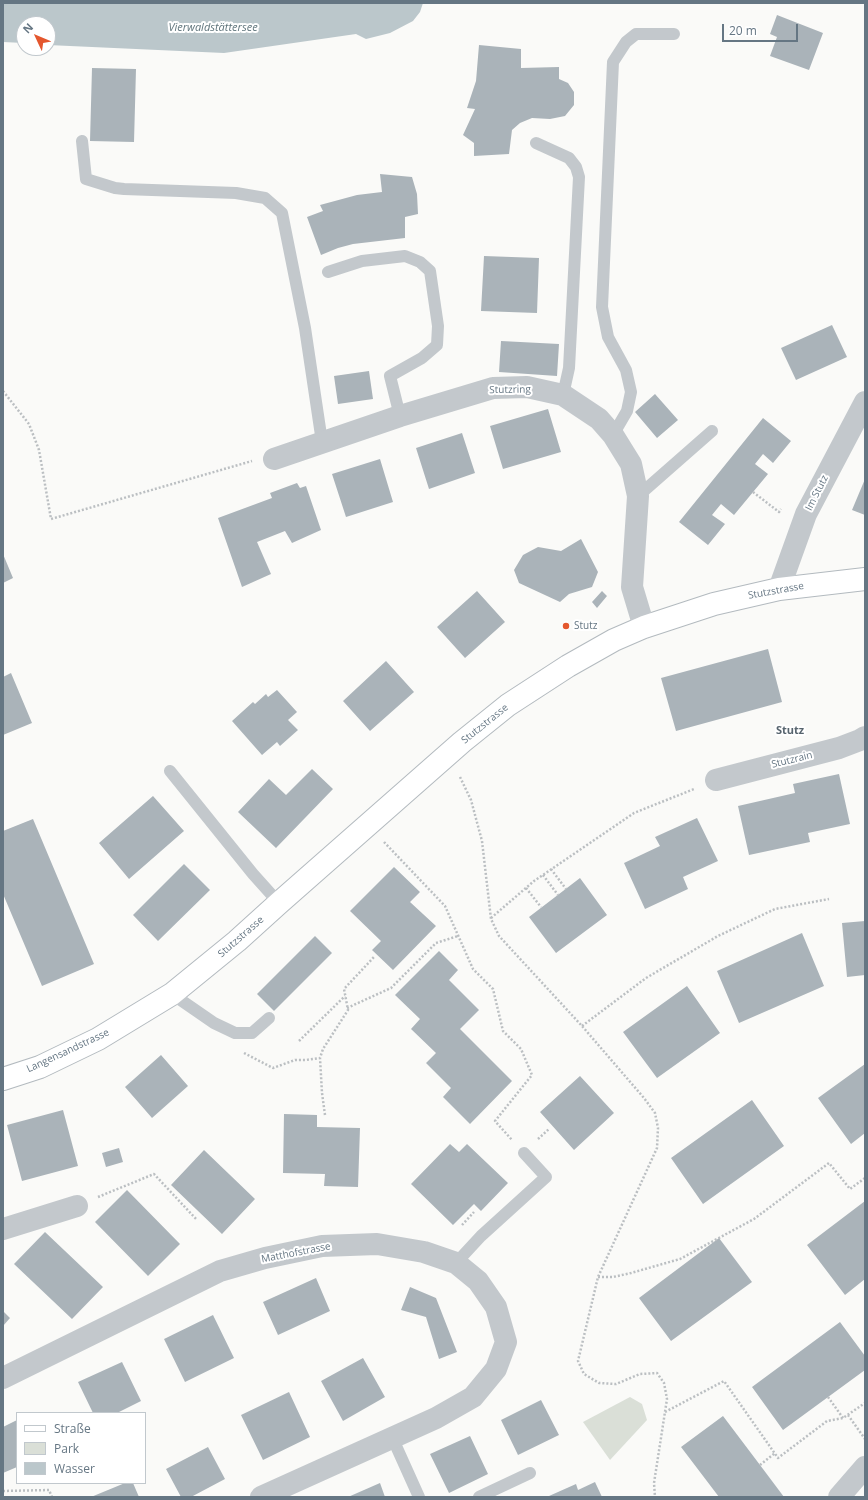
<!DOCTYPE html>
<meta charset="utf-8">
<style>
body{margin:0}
#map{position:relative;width:868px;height:1500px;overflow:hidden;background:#fafaf8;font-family:"Open Sans",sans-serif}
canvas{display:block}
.frame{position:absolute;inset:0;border:4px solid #657683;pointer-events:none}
.legend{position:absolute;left:16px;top:1412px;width:130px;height:72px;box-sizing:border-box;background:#fff;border:1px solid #c1c8cd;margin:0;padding:5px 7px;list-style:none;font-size:12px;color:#657683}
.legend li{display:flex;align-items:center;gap:8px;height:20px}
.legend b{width:20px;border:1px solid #c1c8cd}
.north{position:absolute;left:16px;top:16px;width:40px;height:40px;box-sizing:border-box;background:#fff;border:1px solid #c1c8cd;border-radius:50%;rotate:314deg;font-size:11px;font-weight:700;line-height:16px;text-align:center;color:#657683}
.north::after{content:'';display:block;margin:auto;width:14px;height:18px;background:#e4572e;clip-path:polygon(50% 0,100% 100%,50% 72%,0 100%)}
.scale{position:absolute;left:722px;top:24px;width:76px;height:18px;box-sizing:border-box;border:2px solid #657683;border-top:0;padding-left:5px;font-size:12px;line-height:14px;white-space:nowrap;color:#657683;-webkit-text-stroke:3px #fff;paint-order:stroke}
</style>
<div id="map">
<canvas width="868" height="1500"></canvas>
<div class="frame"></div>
<ul class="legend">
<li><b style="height:5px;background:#fff"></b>Straße</li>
<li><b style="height:11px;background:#dadfd7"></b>Park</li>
<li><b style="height:11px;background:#bbc7cb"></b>Wasser</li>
</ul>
<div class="north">N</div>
<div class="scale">20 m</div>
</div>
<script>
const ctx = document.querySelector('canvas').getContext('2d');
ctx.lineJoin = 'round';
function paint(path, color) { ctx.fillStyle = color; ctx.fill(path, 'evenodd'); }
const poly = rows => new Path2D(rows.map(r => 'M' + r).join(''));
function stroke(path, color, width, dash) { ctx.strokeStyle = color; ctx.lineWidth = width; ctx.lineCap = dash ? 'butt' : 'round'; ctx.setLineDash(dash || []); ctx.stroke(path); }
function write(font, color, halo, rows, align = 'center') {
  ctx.font = font + ' "Open Sans",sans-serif'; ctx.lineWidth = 4; ctx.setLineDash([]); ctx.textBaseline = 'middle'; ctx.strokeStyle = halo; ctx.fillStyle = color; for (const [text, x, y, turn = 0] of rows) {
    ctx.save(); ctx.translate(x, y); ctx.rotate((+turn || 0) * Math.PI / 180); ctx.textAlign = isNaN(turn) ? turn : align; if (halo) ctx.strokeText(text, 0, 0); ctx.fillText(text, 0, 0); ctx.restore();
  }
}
paint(poly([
 [630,1397,642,1404,647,1420,610,1460,583,1422]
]), '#dadfd7');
paint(poly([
 [3,3,423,3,420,12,413,21,390,33,366,39,356,34,224,53,48,45,48,24,24,24,24,43,3,42]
]), '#bbc7cb');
paint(poly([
 [777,15,823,33,809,70,770,56,777,37,770,34],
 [479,45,521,49,521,68,559,67,559,79,568,83,574,92,574,105,565,116,550,119,532,118,520,123,512,130,509,154,474,156,474,143,463,135,475,109,467,108,476,81],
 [92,68,136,69,134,142,90,141],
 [380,174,412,177,417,194,418,214,405,217,405,238,353,244,338,248,321,255,307,217,323,211,320,205,357,195,382,192],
 [484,256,539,258,537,313,481,311],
 [832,325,847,357,796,380,781,348],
 [501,341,559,344,557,376,499,372],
 [369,371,373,399,338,404,334,376],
 [655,394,678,420,657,438,635,412],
 [548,409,561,452,503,469,490,426],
 [763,418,791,441,773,463,763,454,755,464,768,474,734,515,721,504,712,515,725,524,708,545,679,522],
 [462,433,475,473,429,489,416,448],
 [380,459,393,502,346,517,332,474],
 [865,479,865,515,852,510],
 [297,483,300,488,306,486,321,530,292,543,285,531,257,542,271,574,242,587,218,518,272,498,270,493],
 [581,539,598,572,592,587,569,594,560,602,519,583,514,570,523,555,538,547,561,551],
 [3,554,13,578,3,583],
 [477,591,505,622,465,658,437,627],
 [602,591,607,596,597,608,592,602],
 [768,649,782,702,676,731,661,678],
 [386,661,414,692,370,731,343,701],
 [11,673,32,723,3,735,3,677],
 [277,690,297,712,288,720,298,730,280,746,277,742,262,755,232,721,253,702,255,704,266,694,268,697],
 [312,769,333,789,276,848,238,812,269,779,286,795],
 [839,774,850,824,808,833,810,842,749,855,738,806,795,793,793,784],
 [153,796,184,831,129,879,99,843],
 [697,818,718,861,683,877,688,889,645,909,624,863,660,846,655,837],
 [33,819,94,964,42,986,3,894,3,831],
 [184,864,210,890,158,941,133,915],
 [394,867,420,892,410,902,436,926,393,970,372,950,381,941,350,911],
 [580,878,607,915,556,953,529,917],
 [865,921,865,975,847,977,842,923],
 [802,933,824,986,739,1023,717,971],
 [315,936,332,953,274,1011,257,994],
 [439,951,458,970,449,980,479,1010,460,1029,512,1081,470,1124,443,1097,451,1088,426,1063,436,1053,411,1029,420,1019,395,995],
 [687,986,720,1033,657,1078,623,1032],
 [161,1055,188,1086,152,1118,125,1087],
 [865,1064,865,1133,851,1144,818,1098],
 [580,1076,614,1113,574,1150,540,1112],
 [752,1100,784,1146,703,1204,671,1158],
 [63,1110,78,1166,22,1181,7,1125],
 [284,1114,317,1115,317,1127,360,1128,358,1187,324,1186,325,1174,283,1173],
 [450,1144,459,1152,467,1144,508,1183,481,1211,474,1204,453,1225,411,1184],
 [119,1148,123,1162,106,1167,102,1153],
 [204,1150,255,1199,222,1234,171,1185],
 [127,1190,180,1244,148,1276,95,1222],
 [865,1201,865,1279,845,1295,807,1245],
 [45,1232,103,1287,72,1319,14,1264],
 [719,1238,752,1282,671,1341,639,1298],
 [316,1278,330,1311,278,1335,263,1302],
 [410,1287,436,1298,457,1352,439,1359,426,1317,401,1310],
 [3,1311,10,1318,3,1326],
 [213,1315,234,1358,185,1382,164,1339],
 [840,1322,865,1356,865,1370,783,1430,752,1387],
 [363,1358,385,1397,343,1421,321,1381],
 [122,1362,141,1401,117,1413,93,1413,78,1382],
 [289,1392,310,1437,263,1460,241,1415],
 [541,1400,559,1435,518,1455,501,1420],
 [723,1416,760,1465,784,1497,719,1497,681,1447],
 [17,1420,17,1467,3,1473,3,1427],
 [470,1436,488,1474,449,1493,430,1454],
 [208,1447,225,1479,191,1497,181,1497,166,1469],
 [595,1482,602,1497,550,1497,549,1496,576,1484,578,1490],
 [125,1483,133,1483,139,1497,91,1497],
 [380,1483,385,1497,348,1497]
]), '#aab3b9');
const secondary = poly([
 [3,1079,40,1067,98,1039,172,994,237,941,279,903,462,742,508,705,568,666,614,640,644,627,714,604,779,589,865,579]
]);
stroke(secondary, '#b3babf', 24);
stroke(poly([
 [3,391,29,424,39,450,51,519,252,461],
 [753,492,779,512,781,509],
 [460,777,471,800,482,841,491,919,499,936,582,1026,644,1098,655,1113,658,1128,657,1148,598,1277,578,1361,584,1374,599,1383,616,1384,640,1374,657,1373,664,1383,667,1399,654,1483,655,1497],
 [384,842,445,906,473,969,493,989,503,1031,521,1049,532,1075,495,1121,512,1140],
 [551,869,566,889],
 [543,875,558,895],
 [526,888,541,907],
 [491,918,534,881,634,813,694,789],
 [347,1008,391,988,436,943,458,936],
 [582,1026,646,978,718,936,775,909,829,899],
 [299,1041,345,996],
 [244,1053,273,1068,295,1060,306,1060,320,1058],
 [325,1115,322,1093,320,1058,323,1049,348,1010,344,989,374,957],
 [538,1139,549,1129],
 [98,1197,154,1174,197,1220],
 [462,1225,474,1212],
 [598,1277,613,1277,631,1273,680,1259,754,1219,829,1163,850,1189,865,1178],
 [828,1397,843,1418],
 [665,1412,724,1381,778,1458,827,1421,843,1418,865,1403],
 [848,1415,865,1439],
 [760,1465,775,1453],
 [3,1491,49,1490,52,1497]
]), '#bbbfc2', 2.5, [2, 2]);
stroke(poly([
 [82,141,86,179,115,188,124,189,236,193,265,198,282,213,305,328,322,442],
 [536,143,569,158,576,167,579,177,569,368,563,395],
 [328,272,362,261,405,256,420,262,430,271,438,326,437,345,422,358,390,376,400,416],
 [613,435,627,411,631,392,626,370,608,337,602,307,613,62,626,42,636,34,674,34],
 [638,496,712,431],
 [170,771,253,874,279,903],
 [172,994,214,1023,235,1033,252,1033,269,1018],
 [456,1263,481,1236,546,1177,524,1153],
 [392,1437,419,1497],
 [479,1497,530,1473]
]), '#c3c8cc', 12);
stroke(poly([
 [274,459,400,416,493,388,527,387,563,395,599,419,613,435,631,464,638,496,632,587,644,627],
 [779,589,806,514,865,402],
 [716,780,839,748,860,740,865,737],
 [3,1229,77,1206],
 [3,1378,220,1271,265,1258,322,1246,377,1244,424,1252,456,1263,478,1281,496,1307,506,1342,496,1369,473,1397,436,1418,261,1497],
 [839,1497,865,1467]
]), '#c3c8cc', 22);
stroke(secondary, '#fff', 22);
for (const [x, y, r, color] of [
 [566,626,4,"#e4572e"]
]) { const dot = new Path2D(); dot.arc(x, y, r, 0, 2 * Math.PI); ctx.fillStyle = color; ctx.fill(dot); stroke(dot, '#fff', 1.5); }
write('10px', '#657683', '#fff', [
 ["Stutzring",510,390,-1],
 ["Im Stutz",817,493,-63],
 ["Stutzstrasse",776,591,-10],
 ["Stutzstrasse",485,724,-39],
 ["Stutzrain",792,760,-14],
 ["Stutzstrasse",241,937,-41],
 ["Langensandstrasse",68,1051,-25],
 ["Matthofstrasse",296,1253,-11]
]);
write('10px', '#657683', '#fff', [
 ["Stutz",574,626]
], 'left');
write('italic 11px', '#60757c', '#fff', [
 ["Vierwaldstättersee",213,28]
]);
write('bold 11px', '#57646e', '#fff', [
 ["Stutz",790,731]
]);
</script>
